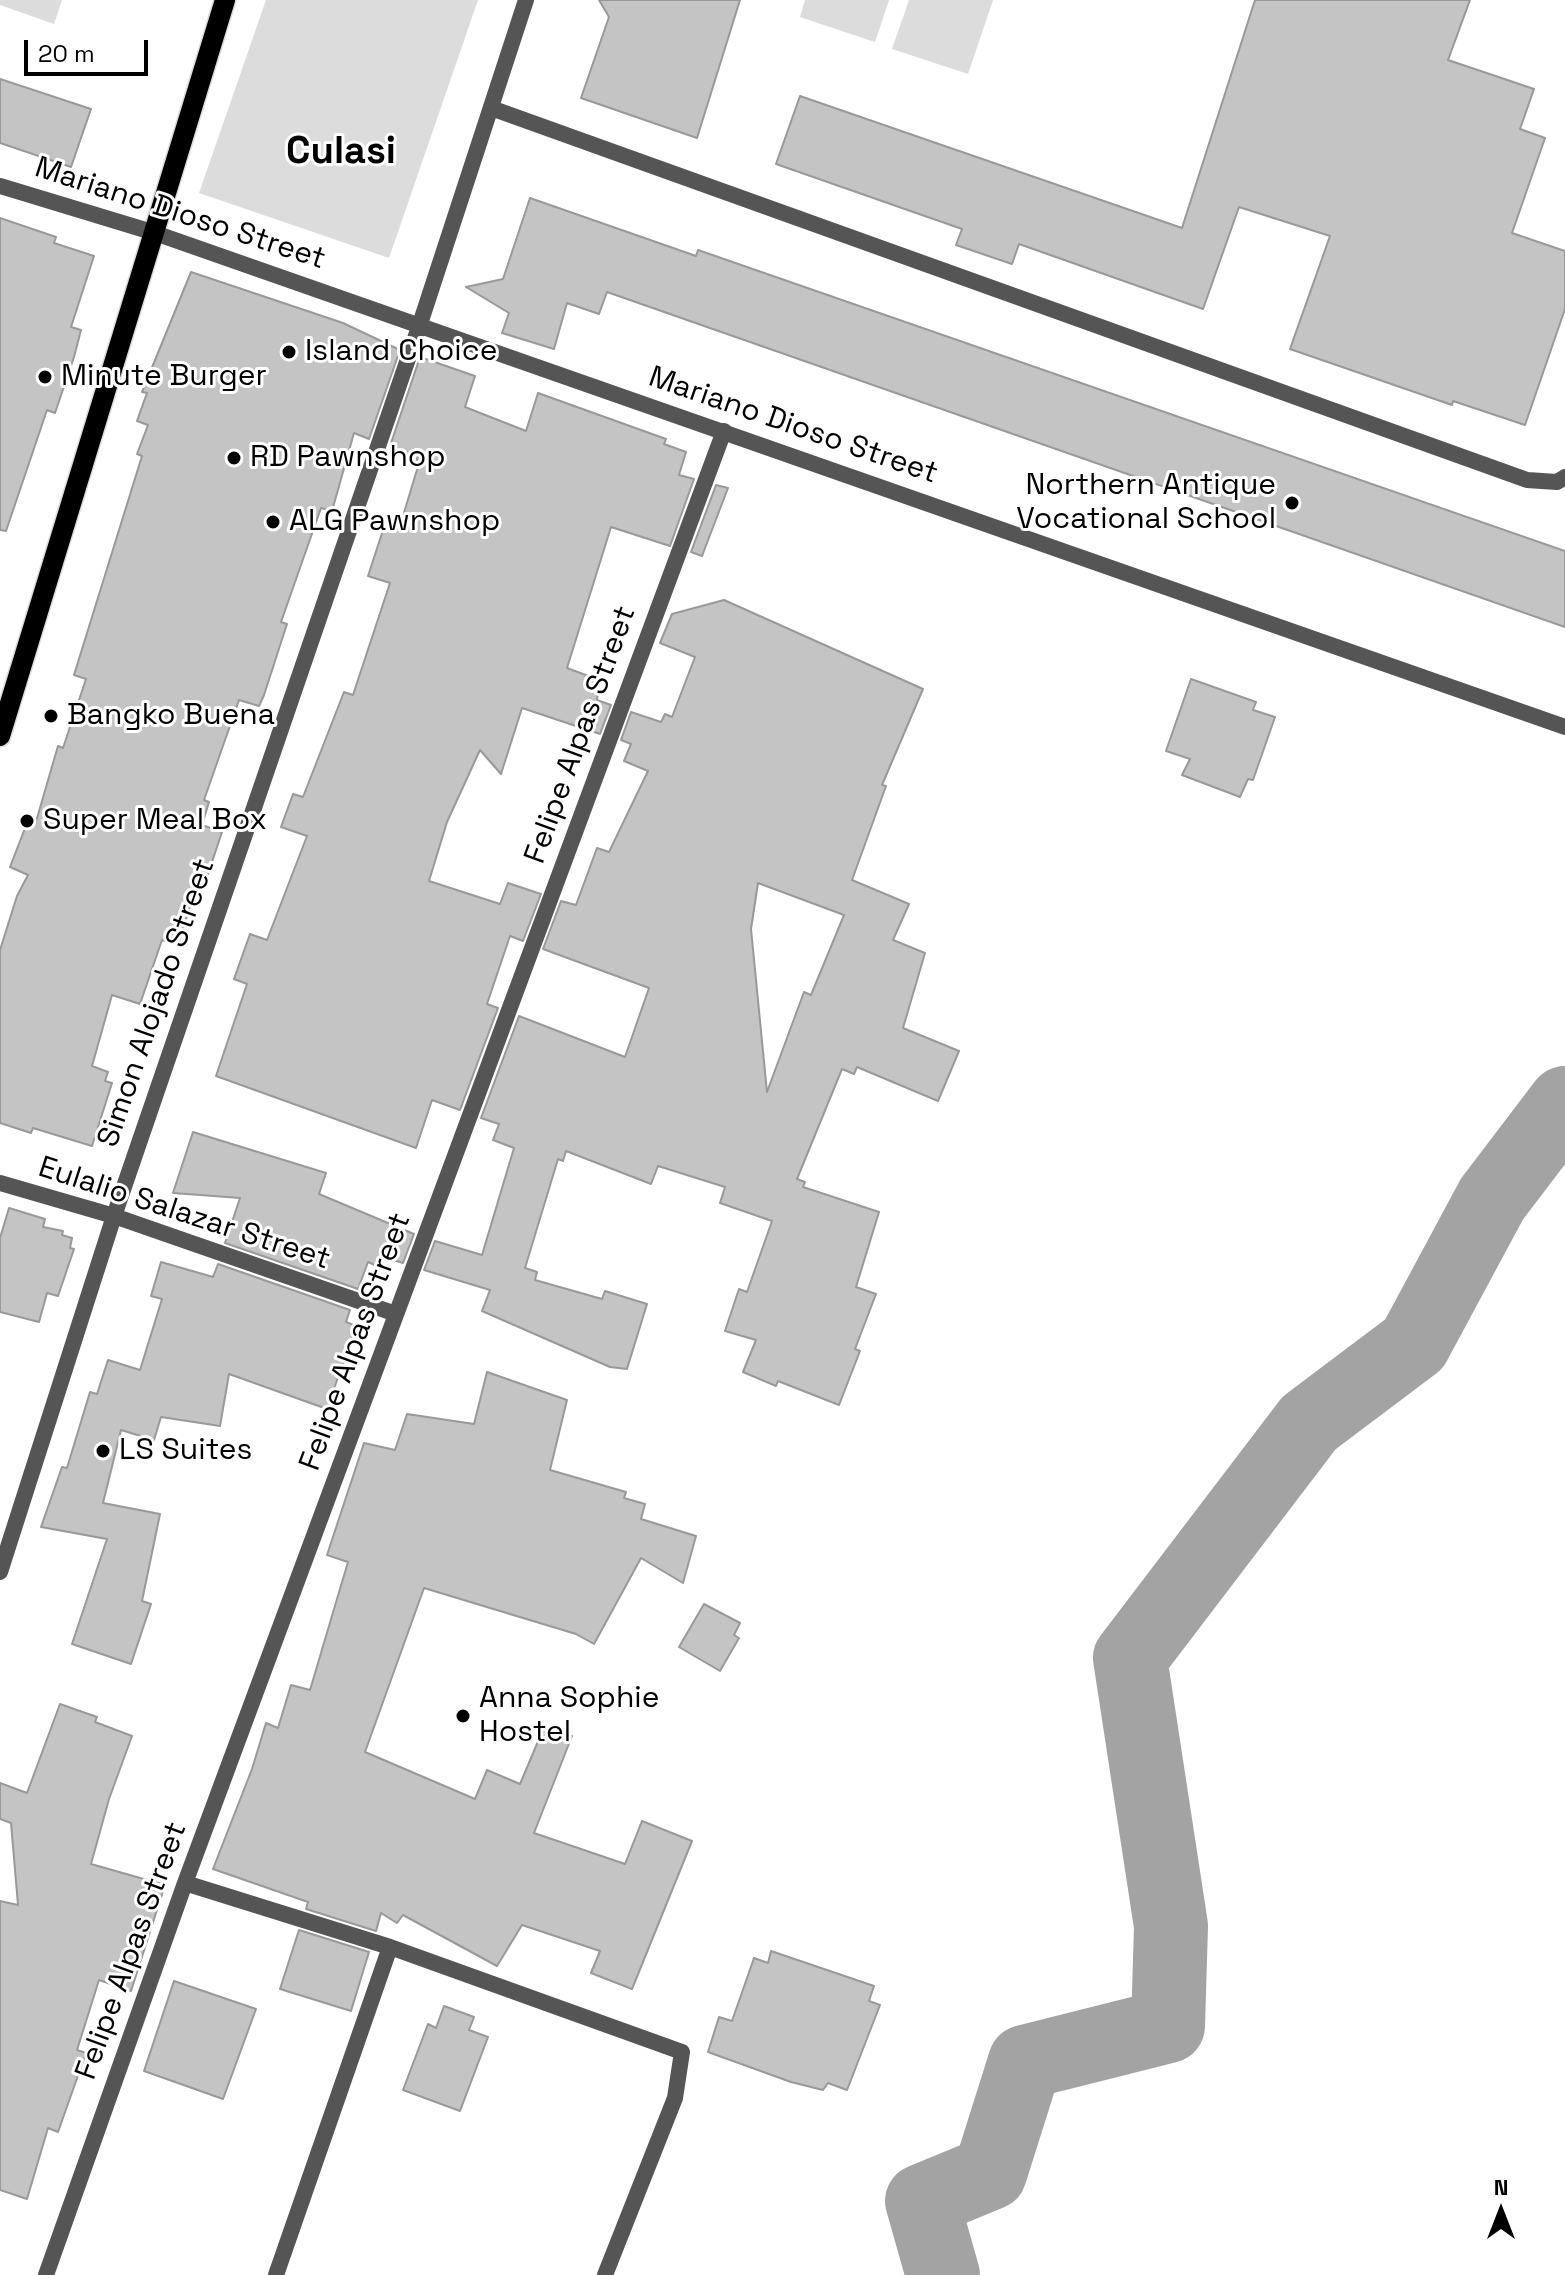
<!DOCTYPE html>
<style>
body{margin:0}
#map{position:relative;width:1565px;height:2275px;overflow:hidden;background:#fff;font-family:"Space Grotesk",sans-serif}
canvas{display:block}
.north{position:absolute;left:1461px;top:2171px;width:80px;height:80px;-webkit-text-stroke:6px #fff;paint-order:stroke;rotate:0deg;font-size:22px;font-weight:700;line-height:32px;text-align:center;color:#000}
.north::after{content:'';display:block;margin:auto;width:28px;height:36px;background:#000;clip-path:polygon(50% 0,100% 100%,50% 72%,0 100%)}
.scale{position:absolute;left:24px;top:40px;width:124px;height:36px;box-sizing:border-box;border:4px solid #000;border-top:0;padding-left:10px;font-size:24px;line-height:28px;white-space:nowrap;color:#000;-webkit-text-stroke:6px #fff;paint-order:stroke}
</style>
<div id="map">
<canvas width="1565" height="2275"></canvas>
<div class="north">N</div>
<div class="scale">20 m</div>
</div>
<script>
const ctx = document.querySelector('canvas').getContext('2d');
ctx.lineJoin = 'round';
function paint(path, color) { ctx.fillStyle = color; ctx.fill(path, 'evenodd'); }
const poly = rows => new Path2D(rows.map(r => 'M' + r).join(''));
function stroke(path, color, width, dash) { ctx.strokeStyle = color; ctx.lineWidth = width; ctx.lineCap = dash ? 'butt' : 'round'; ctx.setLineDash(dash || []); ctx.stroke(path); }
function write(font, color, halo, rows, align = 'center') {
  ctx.font = font + ' "Space Grotesk",sans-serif'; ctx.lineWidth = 6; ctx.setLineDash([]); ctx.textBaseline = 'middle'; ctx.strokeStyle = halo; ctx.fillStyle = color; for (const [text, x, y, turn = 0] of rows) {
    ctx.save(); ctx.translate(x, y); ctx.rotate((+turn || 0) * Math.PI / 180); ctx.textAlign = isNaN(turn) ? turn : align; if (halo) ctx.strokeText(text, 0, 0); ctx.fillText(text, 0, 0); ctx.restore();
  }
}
paint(poly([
 [0,0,62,0,54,24,0,5],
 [266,0,478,0,389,258,199,193],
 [805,0,889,0,875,42,800,17],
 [909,0,993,0,968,74,892,49]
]), '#dcdcdc');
stroke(poly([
 [943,2275,922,2201,990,2173,1025,2062,1168,2026,1171,1926,1130,1658,1309,1423,1414,1344,1492,1199,1565,1103]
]), '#a3a3a3', 74);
const building = poly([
 [599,0,740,0,697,138,581,98,609,17,599,0],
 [1255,0,1470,0,1448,60,1534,89,1520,129,1545,138,1512,233,1565,251,1565,309,1525,425,1453,401,1452,405,1290,349,1330,236,1239,207,1203,309,1019,244,1012,264,956,245,962,229,776,164,800,96,1182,228,1255,0],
 [0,79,91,109,71,167,0,143,0,79],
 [530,198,696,256,698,250,1565,551,1565,627,607,292,599,314,567,303,554,349,502,333,509,313,466,287,503,279,530,198],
 [0,218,56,237,54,243,94,256,71,327,81,330,74,357,55,413,47,410,6,531,0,530,0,218],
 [191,272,343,323,400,350,369,439,354,433,332,511,321,508,281,622,287,624,264,695,259,706,239,700,204,800,209,802,202,825,222,832,205,883,198,880,178,945,162,940,140,1004,112,995,92,1066,108,1072,105,1081,112,1083,92,1146,33,1128,31,1133,0,1123,0,950,17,896,28,875,10,867,27,823,35,825,58,746,63,748,86,679,74,675,142,456,137,454,148,425,137,421,147,393,142,392,191,272],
 [420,357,475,376,465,407,526,431,538,393,666,439,664,444,686,452,679,475,694,479,670,546,611,527,567,668,599,680,597,700,611,705,600,734,522,708,501,774,480,750,447,822,429,881,500,904,508,883,541,894,523,941,510,936,487,1004,498,1008,460,1110,432,1100,416,1148,216,1076,247,984,234,979,250,934,267,940,307,836,281,827,293,794,303,797,344,692,353,695,390,583,368,576,386,521,400,526,419,463,416,462,418,456,390,446,420,357],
 [716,485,728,488,702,556,691,552,716,485],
 [724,600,923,689,882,785,886,786,852,880,909,904,893,940,925,953,903,1028,959,1051,938,1101,857,1067,854,1074,842,1069,797,1179,805,1182,803,1187,879,1212,856,1287,876,1294,855,1349,860,1351,839,1405,778,1381,776,1386,743,1372,756,1340,725,1331,739,1289,747,1292,772,1221,720,1203,725,1187,658,1166,651,1184,566,1151,563,1161,558,1159,525,1268,537,1272,535,1280,602,1299,605,1291,647,1304,627,1369,610,1367,482,1311,490,1290,424,1270,435,1241,482,1255,514,1148,493,1140,499,1124,481,1118,519,1016,625,1057,649,988,543,949,561,901,576,905,597,848,609,852,648,771,624,761,631,744,621,740,631,712,661,722,665,714,672,717,695,657,660,643,672,614,724,600],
 [758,883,844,915,811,995,804,992,767,1092,751,929,758,883],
 [1191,679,1256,702,1253,710,1275,717,1253,780,1248,779,1240,797,1182,775,1190,759,1166,751,1191,679],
 [193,1132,326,1173,319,1194,414,1234,403,1263,381,1256,377,1266,368,1262,358,1289,225,1243,240,1198,173,1193,193,1132],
 [9,1208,45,1219,43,1227,63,1231,62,1235,72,1238,70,1248,74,1249,58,1296,47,1293,39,1322,0,1312,0,1238,9,1208],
 [161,1262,213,1277,218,1264,350,1310,346,1322,356,1326,327,1409,229,1374,220,1426,161,1417,154,1440,121,1430,103,1503,160,1514,142,1601,151,1604,131,1664,72,1644,107,1539,41,1527,62,1467,67,1468,90,1392,97,1394,108,1360,140,1370,162,1299,151,1296,161,1262],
 [487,1372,567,1400,550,1470,626,1492,624,1498,645,1504,641,1519,696,1536,683,1583,641,1558,594,1644,576,1634,424,1588,365,1752,475,1799,487,1770,520,1784,545,1725,572,1736,534,1833,625,1864,642,1821,692,1841,632,1989,591,1973,600,1951,522,1925,497,1966,403,1915,397,1923,381,1913,376,1931,306,1909,308,1902,213,1869,252,1769,266,1723,278,1728,291,1685,310,1690,348,1562,327,1555,364,1443,395,1450,407,1414,474,1424,487,1372],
 [704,1604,740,1623,734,1635,739,1638,720,1671,679,1647,704,1604],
 [60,1704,97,1717,95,1722,132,1736,109,1799,91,1864,165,1885,131,1991,99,1980,77,2050,86,2053,58,2132,48,2128,27,2199,0,2190,0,1901,18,1905,11,1823,0,1819,0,1783,27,1793,60,1704],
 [299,1930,369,1952,351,2011,280,1989,299,1930],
 [771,1951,874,1986,869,2001,880,2005,847,2090,828,2083,823,2090,791,2082,708,2052,719,2017,732,2021,754,1958,768,1963,771,1951],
 [174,1981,256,2009,223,2099,144,2071,174,1981],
 [444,2006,474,2017,469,2030,488,2037,460,2111,403,2090,428,2024,436,2028,444,2006]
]);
paint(building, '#c4c4c4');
stroke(building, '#999', 2);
const primary = poly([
 [0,736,225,0]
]);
stroke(primary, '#dbdbdb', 23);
stroke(poly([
 [491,108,1527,480,1557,482,1565,477]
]), '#555', 16);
stroke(poly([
 [0,186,152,232],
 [0,1183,114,1216,396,1314],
 [0,1572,114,1216,420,324,526,0],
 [185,1883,390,1947,682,2052,675,2098,605,2275],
 [46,2275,185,1883,724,431],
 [276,2275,390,1947]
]), '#555', 16);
stroke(poly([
 [152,232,1565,727]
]), '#555', 16);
stroke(primary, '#000', 20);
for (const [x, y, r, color] of [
 [289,352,8,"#000"],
 [45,377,8,"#000"],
 [234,458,8,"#000"],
 [1292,503,8,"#000"],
 [273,522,8,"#000"],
 [51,716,8,"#000"],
 [27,821,8,"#000"],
 [103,1451,8,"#000"],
 [463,1716,8,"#000"]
]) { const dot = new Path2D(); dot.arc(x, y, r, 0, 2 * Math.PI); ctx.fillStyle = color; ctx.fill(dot); stroke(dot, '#fff', 3); }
write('30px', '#000', '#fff', [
 ["Mariano Dioso Street",180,214,18],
 ["Mariano Dioso Street",793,426,19],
 ["Felipe Alpas Street",581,735,-70],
 ["Simon Alojado Street",157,1003,-71],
 ["Eulalio Salazar Street",184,1214,18],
 ["Felipe Alpas Street",356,1342,-70],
 ["Felipe Alpas Street",132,1951,-70]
]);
write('30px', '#000', '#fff', [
 ["Island Choice",305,352],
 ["Minute Burger",61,377],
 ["RD Pawnshop",250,458],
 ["Northern Antique",1276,486,"right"],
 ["Vocational School",1276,520,"right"],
 ["ALG Pawnshop",289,522],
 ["Bangko Buena",67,716],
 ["Super Meal Box",43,821],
 ["LS Suites",119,1451],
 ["Anna Sophie",479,1699],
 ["Hostel",479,1733]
], 'left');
write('bold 38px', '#000', '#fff', [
 ["Culasi",341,153]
]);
</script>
